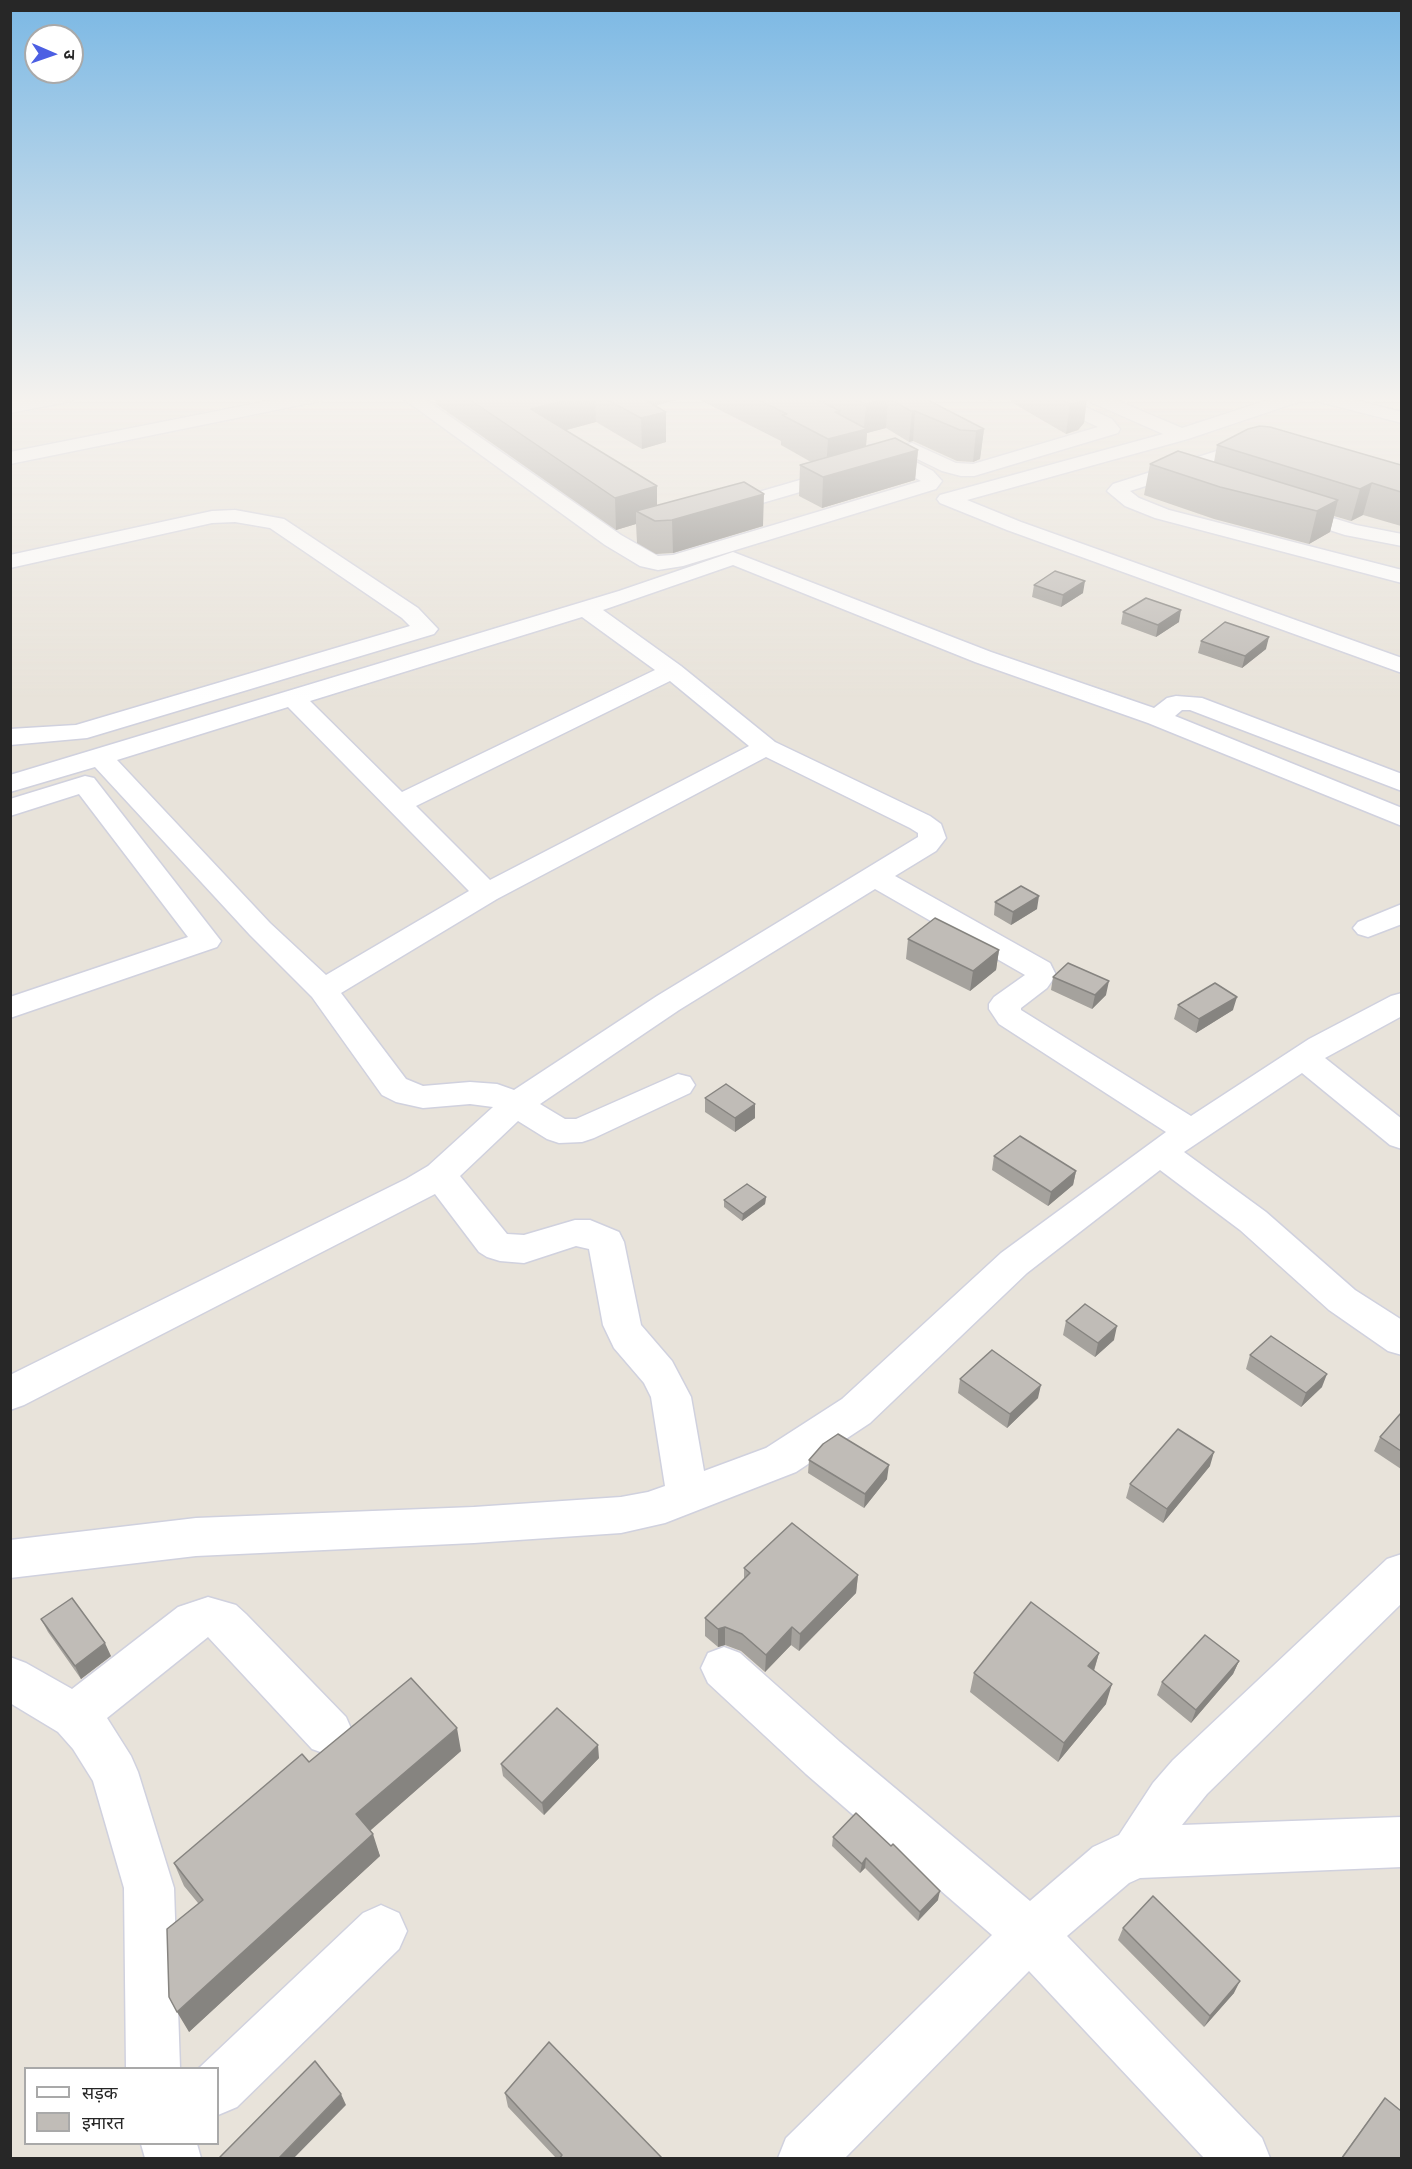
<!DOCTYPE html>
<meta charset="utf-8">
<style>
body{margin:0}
#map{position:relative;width:1412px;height:2169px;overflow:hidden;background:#e8e3da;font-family:"Titillium Web","Noto Sans Devanagari",sans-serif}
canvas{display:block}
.frame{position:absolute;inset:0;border:12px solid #272727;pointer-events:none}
.legend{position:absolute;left:24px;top:2067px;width:195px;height:78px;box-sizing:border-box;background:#fff;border:2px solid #a9a9a9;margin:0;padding:8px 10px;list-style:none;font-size:18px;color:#272727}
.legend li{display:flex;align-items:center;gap:12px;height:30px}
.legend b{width:30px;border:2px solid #a9a9a9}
.north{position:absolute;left:24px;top:24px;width:60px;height:60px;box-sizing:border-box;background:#fff;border:2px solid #a9a9a9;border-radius:50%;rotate:92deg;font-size:16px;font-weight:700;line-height:24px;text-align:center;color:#272727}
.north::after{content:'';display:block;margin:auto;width:21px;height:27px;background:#4c5fe3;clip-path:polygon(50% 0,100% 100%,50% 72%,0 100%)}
</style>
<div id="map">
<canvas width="1412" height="2169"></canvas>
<div class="frame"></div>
<ul class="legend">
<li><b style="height:8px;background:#fff"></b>सड़क</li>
<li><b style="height:16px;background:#c0bcb7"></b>इमारत</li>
</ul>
<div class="north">उ</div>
</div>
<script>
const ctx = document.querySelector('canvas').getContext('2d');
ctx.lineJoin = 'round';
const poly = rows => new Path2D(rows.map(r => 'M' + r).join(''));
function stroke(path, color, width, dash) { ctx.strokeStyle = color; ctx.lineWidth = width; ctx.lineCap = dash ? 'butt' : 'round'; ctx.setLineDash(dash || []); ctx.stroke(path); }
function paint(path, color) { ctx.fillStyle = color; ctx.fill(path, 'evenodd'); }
const minor = poly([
 [39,397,75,397,72,401,10,413,10,402,39,397],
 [288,397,324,397,321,401,315,402,10,464,10,452,288,397],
 [401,397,422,397,621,535,658,556,673,555,921,481,869,453,866,449,869,445,883,445,933,471,942,481,936,489,683,566,658,570,640,566,605,545,401,397],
 [1040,397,1064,397,1112,419,1120,429,1118,433,974,476,961,476,942,471,905,453,902,449,905,445,912,443,956,463,973,464,1098,427,1043,401,1040,397],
 [1085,397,1109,397,1182,428,1277,397,1304,397,1301,401,1188,439,967,500,1021,522,1402,658,1402,673,1007,530,940,503,937,499,940,495,1163,434,1088,401,1085,397],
 [1313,397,1343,397,1402,412,1402,423,1316,401,1313,397],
 [1245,442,1259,442,1266,444,1269,448,1266,452,1246,454,1130,491,1139,498,1169,510,1402,570,1402,583,1155,518,1125,506,1107,491,1113,484,1245,442],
 [841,468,848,470,851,474,848,478,721,515,714,513,711,509,714,505,841,468],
 [1290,505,1356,525,1402,534,1402,546,1345,535,1283,515,1280,511,1283,507,1290,505],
 [235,510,284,519,418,608,438,629,434,634,87,738,10,745,10,729,76,725,410,626,402,618,270,528,235,522,212,523,10,568,10,555,212,511,235,510],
 [733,552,991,652,1154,708,1167,698,1176,696,1202,698,1402,774,1402,791,1190,710,1182,710,1175,716,1402,808,1402,826,1148,723,975,662,733,565,603,610,681,666,775,742,930,816,941,824,946,838,936,851,895,876,1050,963,1056,975,1047,988,1021,1008,1021,1010,1191,1116,1309,1039,1391,996,1402,993,1402,1016,1325,1058,1402,1119,1402,1149,1390,1145,1302,1073,1184,1152,1266,1212,1355,1290,1402,1320,1402,1355,1388,1351,1329,1310,1240,1230,1160,1170,1027,1273,870,1423,796,1472,665,1523,621,1533,474,1543,196,1556,10,1578,10,1540,196,1518,474,1507,621,1497,648,1492,665,1486,651,1397,644,1383,614,1348,603,1325,589,1249,576,1246,524,1263,500,1261,487,1257,479,1252,435,1194,24,1405,10,1410,10,1375,406,1179,428,1166,493,1107,470,1104,423,1108,396,1102,382,1095,312,997,250,935,95,767,10,792,10,775,619,591,733,552],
 [582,617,655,670,402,792,310,701,582,617],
 [670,681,749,746,490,880,416,806,670,681],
 [288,707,469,891,326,975,270,923,117,760,288,707],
 [766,757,910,828,918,833,918,837,657,996,514,1090,497,1084,470,1082,423,1086,406,1079,341,993,497,899,766,757],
 [875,889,1025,975,994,997,989,1004,989,1009,999,1024,1166,1132,1001,1253,842,1399,766,1448,704,1471,691,1397,672,1361,641,1325,624,1242,619,1232,590,1220,575,1220,524,1235,507,1234,460,1176,518,1121,547,1139,559,1143,582,1142,594,1138,690,1093,695,1085,690,1077,678,1074,576,1119,565,1119,540,1104,679,1010,875,889],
 [85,776,94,778,221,941,217,947,10,1018,10,997,188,937,79,794,10,816,10,799,85,776],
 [1402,904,1402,924,1368,937,1358,934,1353,928,1358,922,1402,904],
 [1402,1554,1402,1603,1207,1794,1182,1825,1402,1817,1402,1867,1140,1878,1129,1883,1067,1936,1262,2138,1270,2158,1204,2158,1029,1971,845,2158,778,2158,786,2138,992,1935,806,1774,708,1683,701,1668,708,1653,724,1647,740,1653,840,1742,1030,1901,1093,1847,1119,1835,1153,1783,1173,1760,1387,1559,1402,1554],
 [208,1597,236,1605,246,1614,346,1717,353,1733,346,1749,329,1755,312,1749,208,1637,107,1718,131,1756,138,1772,174,1888,180,2068,126,2068,124,1888,93,1781,73,1749,58,1732,10,1703,10,1657,26,1663,72,1689,178,1607,208,1597],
 [381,1905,399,1913,407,1931,399,1949,237,2107,218,2115,218,2068,199,2068,363,1913,381,1905],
 [141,2144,197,2144,201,2158,145,2158,141,2144]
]);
stroke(minor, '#d0d1de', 3);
paint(minor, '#fff');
paint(poly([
 [435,397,688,397,655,406,666,442,642,449,596,422,566,430,657,505,763,526,673,553,656,554,637,543,636,524,616,530,436,404],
 [694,397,927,397,927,399,984,429,980,459,973,462,957,461,913,441,909,442,886,428,867,433,866,446,918,450,915,480,822,508,799,496,800,465,811,462,781,445,781,441],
 [980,397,1005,397,989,401],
 [1012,397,1087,397,1084,423,1078,430,1066,434,1011,402],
 [1217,445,1401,465,1401,526,1363,515,1351,521,1334,516,1330,532,1309,544,1214,519,1144,495,1150,464,1214,462],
 [1034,585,1083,593,1061,607,1032,597],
 [1123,612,1179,622,1156,637,1121,624],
 [1201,641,1266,649,1242,668,1198,653],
 [995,902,1037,909,1011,925,994,915],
 [908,939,999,950,996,970,970,991,906,959],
 [1053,977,1106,995,1092,1009,1051,990],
 [1178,1005,1233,1010,1196,1033,1174,1019],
 [705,1098,755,1104,755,1118,735,1132,705,1112],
 [994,1156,1076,1171,1073,1185,1048,1206,992,1170],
 [766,1197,765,1204,742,1221,724,1207,724,1200],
 [1066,1321,1114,1340,1095,1357,1063,1335],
 [1250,1355,1322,1387,1301,1407,1246,1369],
 [960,1379,1038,1398,1007,1428,958,1393],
 [1401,1413,1401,1469,1374,1451,1380,1437],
 [809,1460,887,1479,864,1508,808,1473],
 [1210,1466,1163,1523,1126,1498,1130,1484],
 [744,1568,858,1575,856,1593,799,1651,791,1645,765,1672,741,1651,725,1645,718,1647,705,1636,705,1618,744,1580],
 [41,1619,111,1656,81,1679,48,1632],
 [1099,1653,1094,1671,1106,1704,1058,1762,970,1692,974,1673],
 [1239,1661,1233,1674,1191,1723,1157,1695,1162,1682],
 [461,1751,370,1830,380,1856,189,2032,198,1903,184,1886,174,1863,309,1762],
 [599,1758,544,1815,503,1776,501,1764],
 [833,1837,938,1900,918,1921,865,1868,860,1873,832,1846],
 [1123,1928,1234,1993,1204,2027,1118,1940],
 [505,2093,662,2158,556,2158,508,2107],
 [1385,2098,1401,2158,1341,2158,1373,2114]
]), '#a5a29d');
paint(poly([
 [578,397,595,397,596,422,533,439,531,409],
 [619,397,688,397,630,412],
 [913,397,927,397,925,415,915,411,913,441,909,442],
 [990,397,1005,397,989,401],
 [1085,397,1087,397,1084,423,1078,430,1066,434,1070,404],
 [888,398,886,428,867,433,865,459,826,470,828,439,835,412,840,411,839,436,864,429,866,404],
 [666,412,666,442,642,449,641,418],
 [984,429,980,459,973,462,976,431],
 [918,450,915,480,822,508,823,477],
 [1372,483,1363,515,1351,521,1360,489],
 [657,486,657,518,636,511,636,524,616,530,615,498],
 [764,494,763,526,673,553,672,520],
 [1338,500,1330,532,1309,544,1317,511],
 [1085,581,1083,593,1061,607,1063,595],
 [1181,610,1179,622,1156,637,1158,625],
 [1269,637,1266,649,1242,668,1245,656],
 [1039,896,1037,909,1011,925,1013,912],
 [999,950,996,970,970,991,973,971],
 [1109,981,1106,995,1092,1009,1095,995],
 [1237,997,1233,1010,1196,1033,1199,1019],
 [755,1104,755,1118,735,1132,735,1118],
 [1076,1171,1073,1185,1048,1206,1051,1192],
 [766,1197,765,1204,742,1221,743,1214],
 [1117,1326,1114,1340,1095,1357,1098,1343],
 [1327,1374,1322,1387,1301,1407,1306,1393],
 [1041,1385,1038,1398,1007,1428,1010,1414],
 [1214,1452,1210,1466,1163,1523,1167,1509],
 [889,1465,887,1479,864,1508,865,1494],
 [858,1575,856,1593,799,1651,800,1634],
 [725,1627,725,1645,718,1647,718,1629],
 [792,1627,791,1645,765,1672,766,1655],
 [105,1643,111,1656,81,1679,75,1666],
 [1099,1653,1093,1673,1088,1666],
 [1239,1661,1233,1674,1191,1723,1196,1710],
 [1112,1684,1106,1704,1058,1762,1064,1743],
 [457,1728,461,1751,363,1837,356,1814],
 [598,1745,599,1758,544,1815,542,1803],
 [373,1834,380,1856,189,2032,177,2012],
 [866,1858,865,1868,860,1873,862,1864],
 [940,1891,938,1900,918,1921,920,1912],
 [1240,1981,1234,1993,1204,2027,1210,2016],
 [341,2094,346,2105,294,2158,279,2158]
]), '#868480');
const building = poly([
 [466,397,578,397,531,409,657,486,615,498,466,397],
 [602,397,639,397,666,412,641,418,602,397],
 [753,397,812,397,840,411,835,412,867,429,828,439,782,415,787,414,753,397],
 [851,397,922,397,984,429,976,431,960,430,915,411,911,411,888,398,866,404,851,397],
 [1057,397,1085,397,1083,401,1070,404,1057,397],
 [1260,426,1270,427,1401,465,1401,492,1372,483,1360,489,1217,445,1248,429,1260,426],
 [895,438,918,450,823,477,800,465,895,438],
 [1178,451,1338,500,1317,511,1220,487,1150,464,1178,451],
 [744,482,764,494,672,520,655,521,636,511,744,482],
 [1055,571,1085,581,1063,595,1034,585,1055,571],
 [1146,598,1181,610,1158,625,1123,612,1146,598],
 [1225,622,1269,637,1245,656,1201,641,1225,622],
 [1021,886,1039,896,1013,912,995,902,1021,886],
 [935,918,999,950,973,971,908,939,935,918],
 [1068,963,1109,981,1095,995,1053,977,1068,963],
 [1215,983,1237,997,1199,1019,1178,1005,1215,983],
 [726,1084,755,1104,735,1118,705,1098,726,1084],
 [1020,1136,1076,1171,1051,1192,994,1156,1020,1136],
 [747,1184,766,1197,743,1214,724,1200,747,1184],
 [1085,1304,1117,1326,1098,1343,1066,1321,1085,1304],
 [1271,1336,1327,1374,1306,1393,1250,1355,1271,1336],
 [992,1350,1041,1385,1010,1414,960,1379,992,1350],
 [1401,1413,1401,1451,1380,1437,1401,1413],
 [1178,1429,1214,1452,1167,1509,1130,1484,1178,1429],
 [838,1434,889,1465,865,1494,809,1460,823,1444,838,1434],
 [792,1523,858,1575,800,1634,792,1627,766,1655,742,1634,725,1627,718,1629,705,1618,750,1573,744,1568,792,1523],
 [72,1598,105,1643,75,1666,41,1619,72,1598],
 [1031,1602,1099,1653,1088,1666,1112,1684,1064,1743,974,1673,1031,1602],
 [1205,1635,1239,1661,1196,1710,1162,1682,1205,1635],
 [411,1678,457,1728,356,1814,373,1834,177,2012,169,1997,167,1929,203,1900,174,1863,302,1754,309,1762,411,1678],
 [557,1708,598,1745,542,1803,501,1764,557,1708],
 [856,1813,891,1846,893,1844,940,1891,920,1912,866,1858,862,1864,833,1837,856,1813],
 [1153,1896,1240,1981,1210,2016,1123,1928,1153,1896],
 [549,2042,662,2158,560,2158,562,2155,505,2093,549,2042],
 [315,2061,341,2094,279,2158,221,2158,220,2157,315,2061],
 [1385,2098,1401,2111,1401,2158,1342,2158,1385,2098]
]);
paint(building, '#c0bcb7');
stroke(building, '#868480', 1.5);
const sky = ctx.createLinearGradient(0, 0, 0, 701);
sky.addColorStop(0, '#7bb8e4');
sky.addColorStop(0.57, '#f5f2ee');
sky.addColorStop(1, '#f5f2ee00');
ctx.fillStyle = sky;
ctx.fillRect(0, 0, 1412, 701);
</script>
